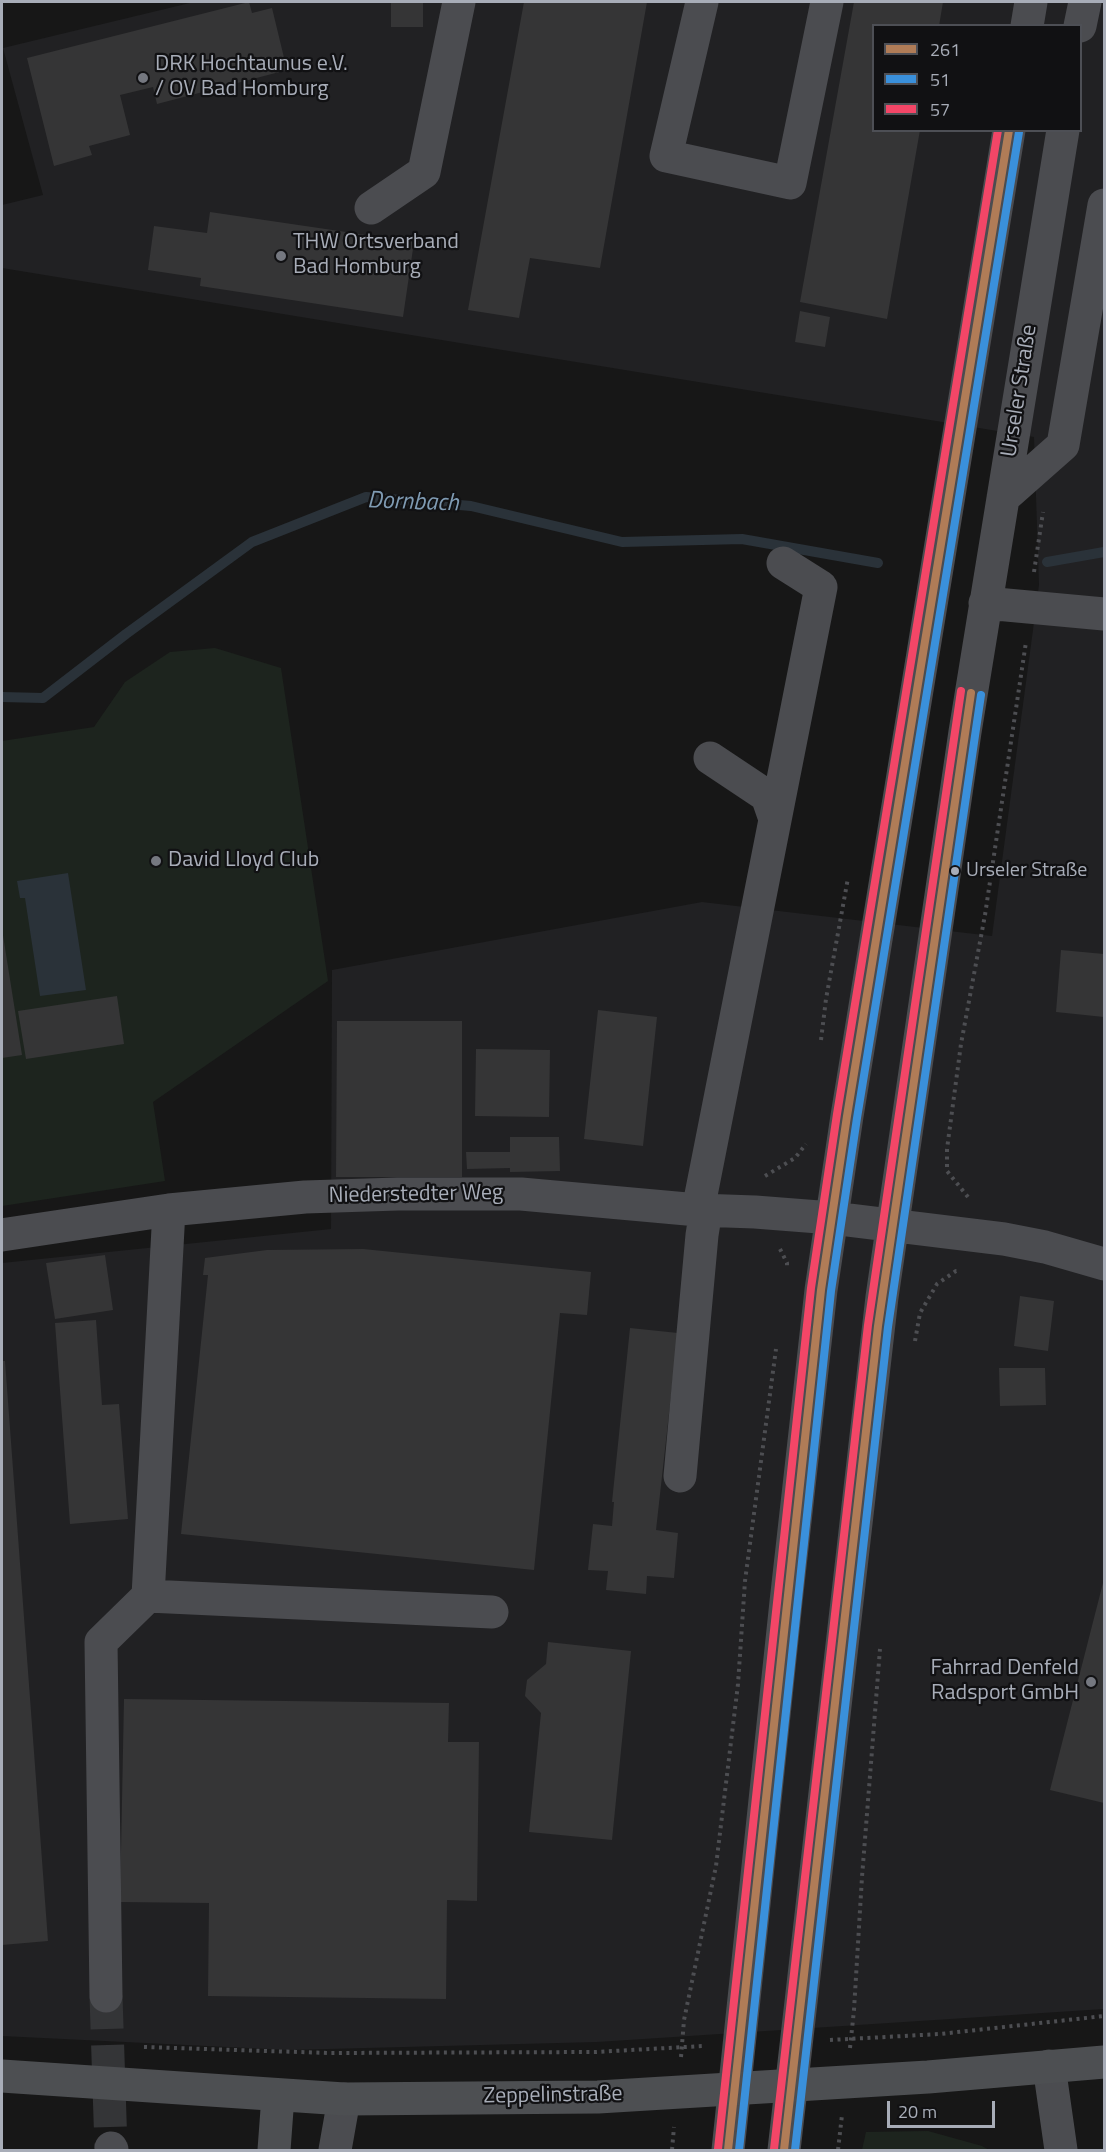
<!DOCTYPE html>
<meta charset="utf-8">
<style>
body{margin:0}
#map{position:relative;width:1106px;height:2152px;overflow:hidden;background:#171717;font-family:"Titillium Web",sans-serif}
canvas{display:block}
.frame{position:absolute;inset:0;border:3px solid #a8adb8;pointer-events:none}
.legend{position:absolute;left:872px;top:24px;width:210px;height:108px;box-sizing:border-box;background:#111113;border:2px solid #4d4f55;margin:0;padding:8px 10px;list-style:none;font-size:18px;color:#a8adb8}
.legend li{display:flex;align-items:center;gap:12px;height:30px}
.legend b{width:30px;border:2px solid #4d4f55}
.scale{position:absolute;left:887px;top:2101px;width:108px;height:27px;box-sizing:border-box;border:3px solid #a8adb8;border-top:0;padding-left:8px;font-size:18px;line-height:21px;white-space:nowrap;color:#a8adb8;-webkit-text-stroke:4px #111113;paint-order:stroke}
</style>
<div id="map">
<canvas width="1106" height="2152"></canvas>
<div class="frame"></div>
<ul class="legend">
<li><b style="height:8px;background:#b07c57"></b>261</li>
<li><b style="height:8px;background:#3a90db"></b>51</li>
<li><b style="height:8px;background:#f34667"></b>57</li>
</ul>
<div class="scale">20 m</div>
</div>
<script>
const ctx = document.querySelector('canvas').getContext('2d');
ctx.lineJoin = 'round';
function paint(path, color) { ctx.fillStyle = color; ctx.fill(path, 'evenodd'); }
const poly = rows => new Path2D(rows.map(r => 'M' + r).join(''));
function stroke(path, color, width, dash) { ctx.strokeStyle = color; ctx.lineWidth = width; ctx.lineCap = dash ? 'butt' : 'round'; ctx.setLineDash(dash || []); ctx.stroke(path); }
function write(font, color, halo, rows, align = 'center') {
  ctx.font = font + ' "Titillium Web",sans-serif'; ctx.lineWidth = 4.5; ctx.setLineDash([]); ctx.textBaseline = 'middle'; ctx.strokeStyle = halo; ctx.fillStyle = color; for (const [text, x, y, turn = 0] of rows) {
    ctx.save(); ctx.translate(x, y); ctx.rotate((+turn || 0) * Math.PI / 180); ctx.textAlign = isNaN(turn) ? turn : align; if (halo) ctx.strokeText(text, 0, 0); ctx.fillText(text, 0, 0); ctx.restore();
  }
}
paint(poly([
 [194,2,1104,2,1104,2009,597,2042,289,2050,2,2036,2,1263,331,1229,332,970,702,902,992,936,1039,585,1034,437,2,268,2,205,43,195,3,48],
 [874,26,1080,26,1080,130,874,130]
]), '#212123');
paint(poly([
 [215,648,281,668,328,981,153,1102,165,1181,2,1206,2,741,94,727,125,682,170,652],
 [928,2131,982,2146,989,2150,862,2150,866,2132]
]), '#1d241e');
paint(poly([
 [68,873,86,990,40,996,25,898,20,898,17,881]
]), '#2a3239');
stroke(poly([
 [1047,562,1104,552],
 [2,697,43,698,126,634,252,542,366,497,471,506,622,542,742,539,878,563]
]), '#2a3239', 10);
paint(poly([
 [249,2,252,13,272,8,287,70,157,104,153,87,120,95,130,135,89,146,92,155,54,166,27,58],
 [391,2,423,2,423,27,391,27],
 [524,2,647,2,600,268,530,258,519,318,468,310],
 [854,2,943,2,939,26,874,26,874,130,920,130,887,319,800,302],
 [210,212,414,242,403,317,200,286,201,278,148,270,154,226,207,233],
 [800,311,830,317,825,347,795,342],
 [2,929,22,1055,2,1058],
 [1061,950,1104,954,1104,1017,1056,1012],
 [117,996,124,1044,26,1059,18,1011],
 [598,1010,657,1017,643,1146,584,1139],
 [337,1021,462,1021,462,1177,336,1177],
 [476,1049,550,1050,549,1117,475,1116],
 [510,1137,559,1137,560,1171,510,1172,510,1168,467,1169,466,1152,510,1152],
 [363,1249,591,1272,587,1315,560,1313,534,1570,181,1534,208,1275,203,1275,205,1258,267,1250],
 [105,1255,113,1310,55,1319,46,1263],
 [1020,1296,1054,1301,1048,1351,1014,1346],
 [96,1320,102,1405,119,1404,128,1519,70,1524,55,1323],
 [630,1328,678,1333,656,1530,678,1533,674,1578,647,1576,646,1594,606,1590,608,1571,588,1570,593,1524,612,1526,614,1502,612,1502],
 [2,1361,5,1361,48,1941,2,1945],
 [999,1368,1045,1368,1046,1405,1000,1406],
 [1104,1579,1104,1803,1050,1790],
 [548,1642,631,1651,612,1840,529,1832,541,1713,525,1696,527,1680,546,1664],
 [124,1699,449,1703,448,1742,479,1742,477,1901,447,1900,446,1999,208,1996,209,1903,120,1902]
]), '#353536');
stroke(poly([
 [106,1996,111,2148]
]), '#343537', 33, [33, 16]);
stroke(poly([
 [1034,572,1043,512],
 [821,1040,826,999,848,878],
 [765,1176,795,1158,806,1144],
 [968,1197,947,1171,947,1149,961,1044,985,915,1026,642],
 [780,1249,787,1263,787,1267],
 [915,1341,920,1313,937,1284,956,1271,960,1271],
 [830,2040,940,2034,1104,2016],
 [144,2047,329,2053,595,2052,703,2046],
 [850,2048,854,2010,862,1877,880,1649],
 [681,2057,684,2020,716,1866,738,1684,745,1581,776,1349],
 [672,2150,674,2127],
 [838,2150,842,2115]
]), '#4d4e52', 4, [3, 4.5]);
stroke(poly([
 [702,2,666,156,790,183,827,2],
 [1027,26,1031,2],
 [1080,26,1085,2],
 [371,208,424,172,459,2],
 [1003,498,1063,445,1104,205],
 [985,603,1104,614],
 [710,758,767,796,775,819],
 [698,1210,821,587,783,563],
 [2,1235,169,1210,305,1197,398,1194,521,1194,698,1210,755,1212,832,1218,1004,1239,1045,1247,1104,1264],
 [680,1476,702,1235,706,1210],
 [148,1596,492,1612],
 [106,1996,101,1642,148,1596,169,1210],
 [1049,2066,1061,2150],
 [111,2148,112,2150],
 [335,2150,344,2099],
 [728,2150,786,1602,821,1290,847,1116,1009,130],
 [784,2150,882,1297,965,732,1063,130]
]), '#4b4c50', 33);
stroke(poly([
 [2,2076,344,2099,598,2097,928,2077,1104,2062],
 [274,2150,278,2096]
]), '#4d4f52', 33);
stroke(poly([
 [728,2150,821,1290,847,1116,1009,130],
 [784,2150,878,1326,971,693]
]), '#b07c57', 8);
stroke(poly([
 [739,2150,831,1291,857,1118,1019,132],
 [795,2150,888,1327,981,695]
]), '#3a90db', 8);
stroke(poly([
 [718,2149,811,1288,837,1114,998,130],
 [774,2149,868,1325,961,691]
]), '#f34667', 8);
for (const [x, y, r, color] of [
 [143,78,6,"#757880"],
 [281,256,6,"#757880"],
 [156,861,6,"#757880"],
 [955,871,5,"#a8adb8"],
 [1091,1682,6,"#757880"]
]) { const dot = new Path2D(); dot.arc(x, y, r, 0, 2 * Math.PI); ctx.fillStyle = color; ctx.fill(dot); stroke(dot, '#111113', 2); }
write('20px', '#a8adb8', '#111113', [
 ["Urseler Straße",966,871]
], 'left');
write('22px', '#a8adb8', '#111113', [
 ["DRK Hochtaunus e.V.",155,65],
 ["/ OV Bad Homburg",155,90],
 ["THW Ortsverband",293,243],
 ["Bad Homburg",293,268],
 ["David Lloyd Club",168,861],
 ["Fahrrad Denfeld",1079,1669,"right"],
 ["Radsport GmbH",1079,1694,"right"]
], 'left');
write('22px', '#a8adb8', '#111113', [
 ["Urseler Straße",1020,391,-81],
 ["Niederstedter Weg",416,1195,-1],
 ["Zeppelinstraße",553,2096,-1]
]);
write('italic 24px', '#7f9bb3', '#111113', [
 ["Dornbach",413,503,2]
]);
</script>
